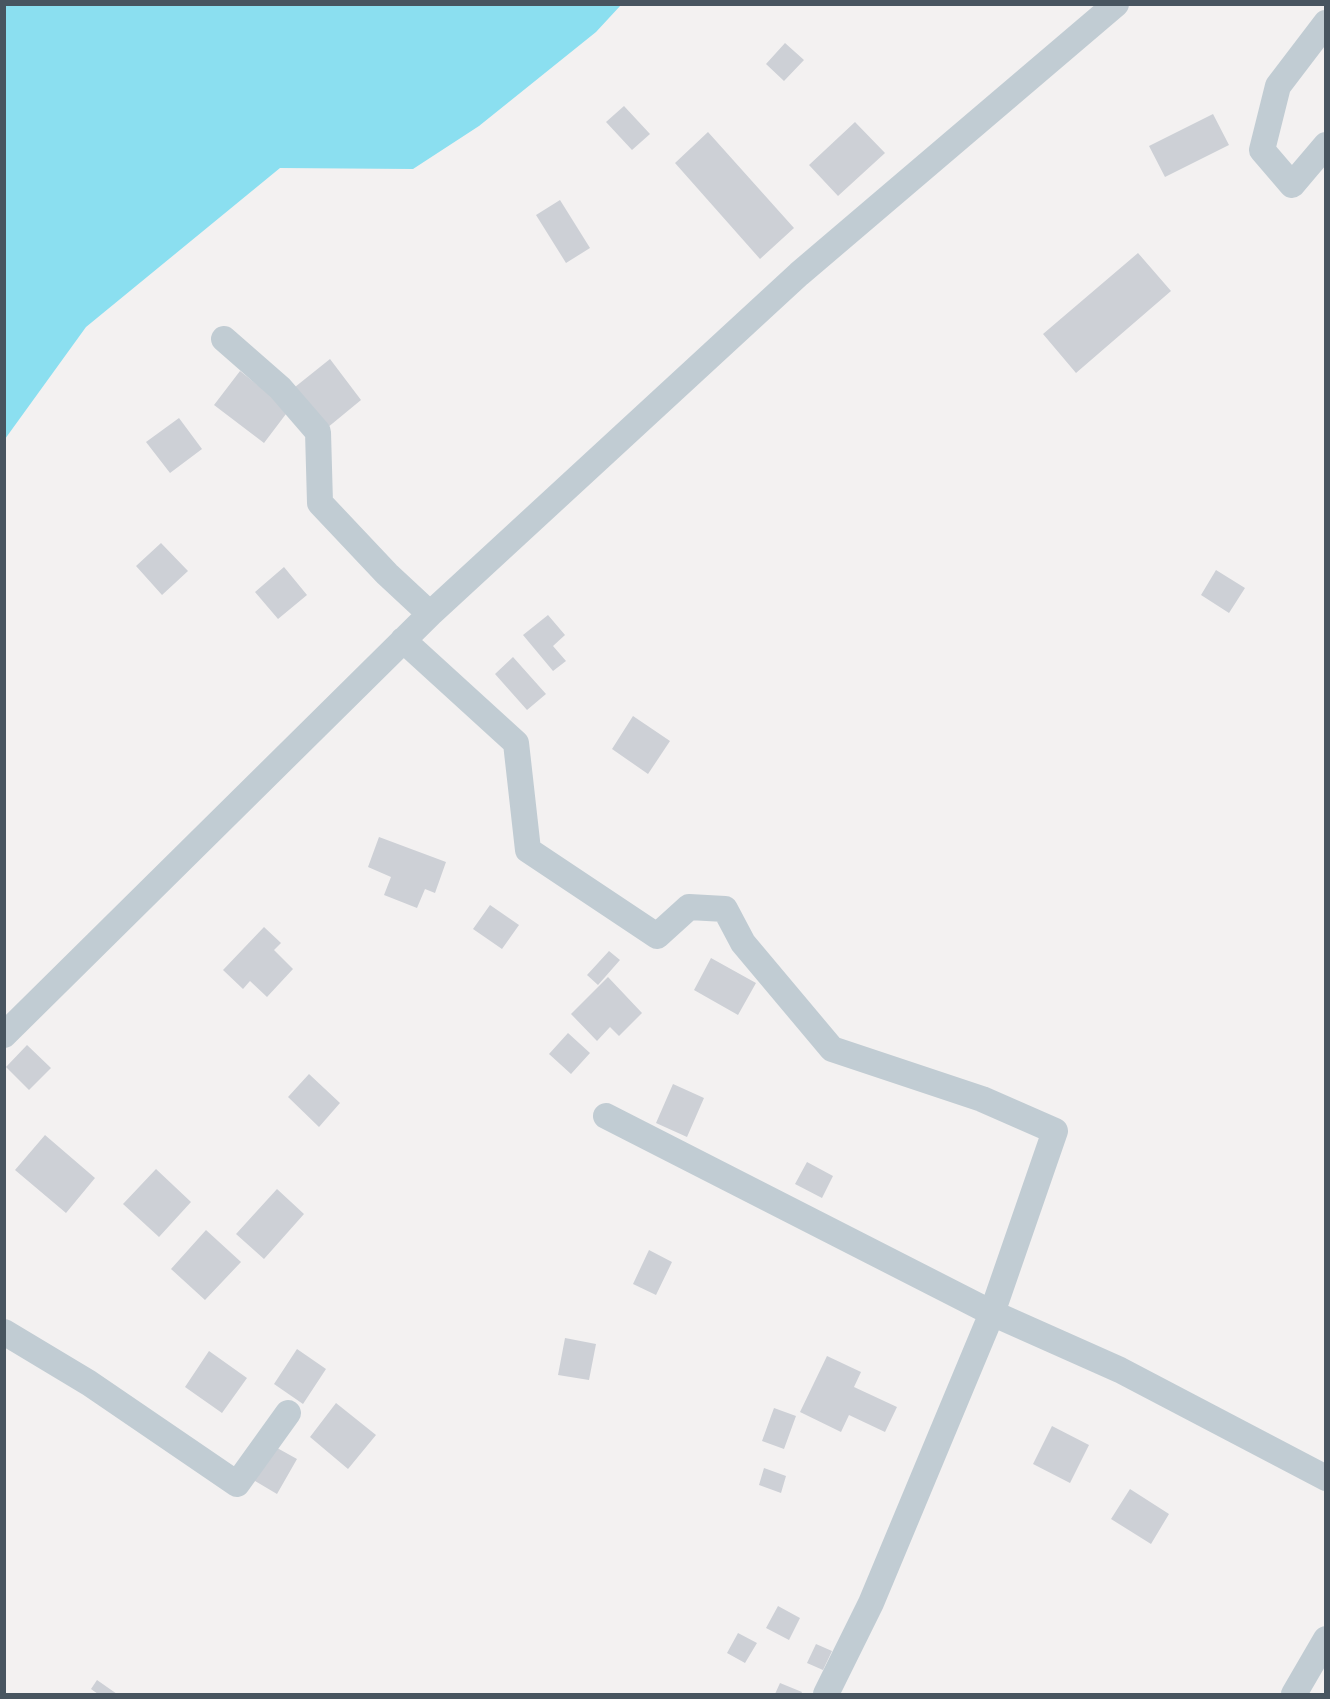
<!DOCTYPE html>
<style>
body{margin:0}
#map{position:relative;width:1330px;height:1699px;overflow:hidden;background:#f3f1f1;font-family:"Sofia Sans Condensed",sans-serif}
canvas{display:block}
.frame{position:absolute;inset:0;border:6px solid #485560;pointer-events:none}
</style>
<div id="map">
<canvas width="1330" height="1699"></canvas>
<div class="frame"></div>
</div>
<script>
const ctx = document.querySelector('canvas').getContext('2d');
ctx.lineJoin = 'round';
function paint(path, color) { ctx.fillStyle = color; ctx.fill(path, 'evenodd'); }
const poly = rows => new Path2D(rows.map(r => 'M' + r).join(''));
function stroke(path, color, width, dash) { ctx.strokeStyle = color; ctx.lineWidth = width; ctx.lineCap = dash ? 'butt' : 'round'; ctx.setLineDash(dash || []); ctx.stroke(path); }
paint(poly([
 [5,4,620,4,621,5,596,32,479,126,413,169,280,168,86,327,5,439]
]), '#8bdff0');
paint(poly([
 [785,43,804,60,784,81,766,64],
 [624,106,650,134,632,150,606,122],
 [1213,114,1229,145,1165,177,1149,146],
 [855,122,885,153,838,196,809,165],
 [708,132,794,228,760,259,675,163],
 [560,200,590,248,566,263,536,215],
 [1138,253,1171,291,1076,373,1043,334],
 [330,359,361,400,327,428,295,387],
 [240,371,289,410,264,443,214,405],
 [179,418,202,449,170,473,146,442],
 [161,543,188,571,162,595,136,566],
 [284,567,307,595,278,619,255,592],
 [1216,570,1245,588,1229,613,1201,595],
 [548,615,565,635,553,646,566,661,553,671,523,635],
 [513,657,546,694,527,710,495,674],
 [633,716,670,741,648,774,612,749],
 [379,837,446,862,435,893,425,889,417,908,384,895,391,877,368,867],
 [490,905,519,925,502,949,473,929],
 [264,927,281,943,274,950,293,969,267,997,250,981,243,989,223,970],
 [609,951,620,960,598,985,587,975],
 [711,958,756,983,738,1015,694,990],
 [608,977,642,1013,619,1036,610,1027,597,1041,571,1014],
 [568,1033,590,1053,571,1074,549,1054],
 [27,1045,51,1068,29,1090,6,1067],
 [309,1074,340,1103,319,1127,288,1097],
 [673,1084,704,1098,687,1137,656,1123],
 [45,1135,95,1178,66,1213,15,1170],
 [807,1162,833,1176,822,1198,795,1184],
 [156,1169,191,1202,159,1237,123,1204],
 [277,1189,304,1214,264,1259,236,1234],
 [206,1230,241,1262,205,1300,171,1269],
 [649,1250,672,1262,656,1295,633,1284],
 [565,1338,596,1344,589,1380,558,1375],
 [297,1349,326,1369,303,1404,274,1384],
 [209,1351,247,1378,222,1413,185,1387],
 [827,1356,861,1372,854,1387,897,1407,885,1432,849,1415,841,1432,800,1412],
 [336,1403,376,1435,348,1469,310,1437],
 [774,1408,796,1416,784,1449,762,1441],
 [1052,1426,1089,1445,1070,1483,1033,1464],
 [270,1444,297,1459,277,1494,250,1478],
 [764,1468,786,1476,781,1493,759,1485],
 [1130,1489,1169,1514,1151,1544,1111,1519],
 [778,1606,800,1618,789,1640,766,1628],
 [738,1633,757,1643,745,1663,727,1653],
 [816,1644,832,1651,823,1670,807,1663],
 [97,1680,117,1694,98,1694,91,1689],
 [780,1683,802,1692,801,1694,775,1694]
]), '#cdd0d6');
stroke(poly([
 [1326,23,1278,86,1262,150,1292,185,1326,145],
 [224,339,280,388,318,432,320,503,387,574,430,614],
 [403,640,516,743,528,850,657,936,689,907,725,909,743,943,832,1049,982,1099,1055,1131,992,1313,871,1603,826,1694],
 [4,1035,430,614,799,274,1116,4],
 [606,1116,992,1313,1120,1370,1326,1478],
 [4,1332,89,1383,237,1484,288,1413],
 [1294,1694,1326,1639]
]), '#c1ccd3', 26);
</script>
